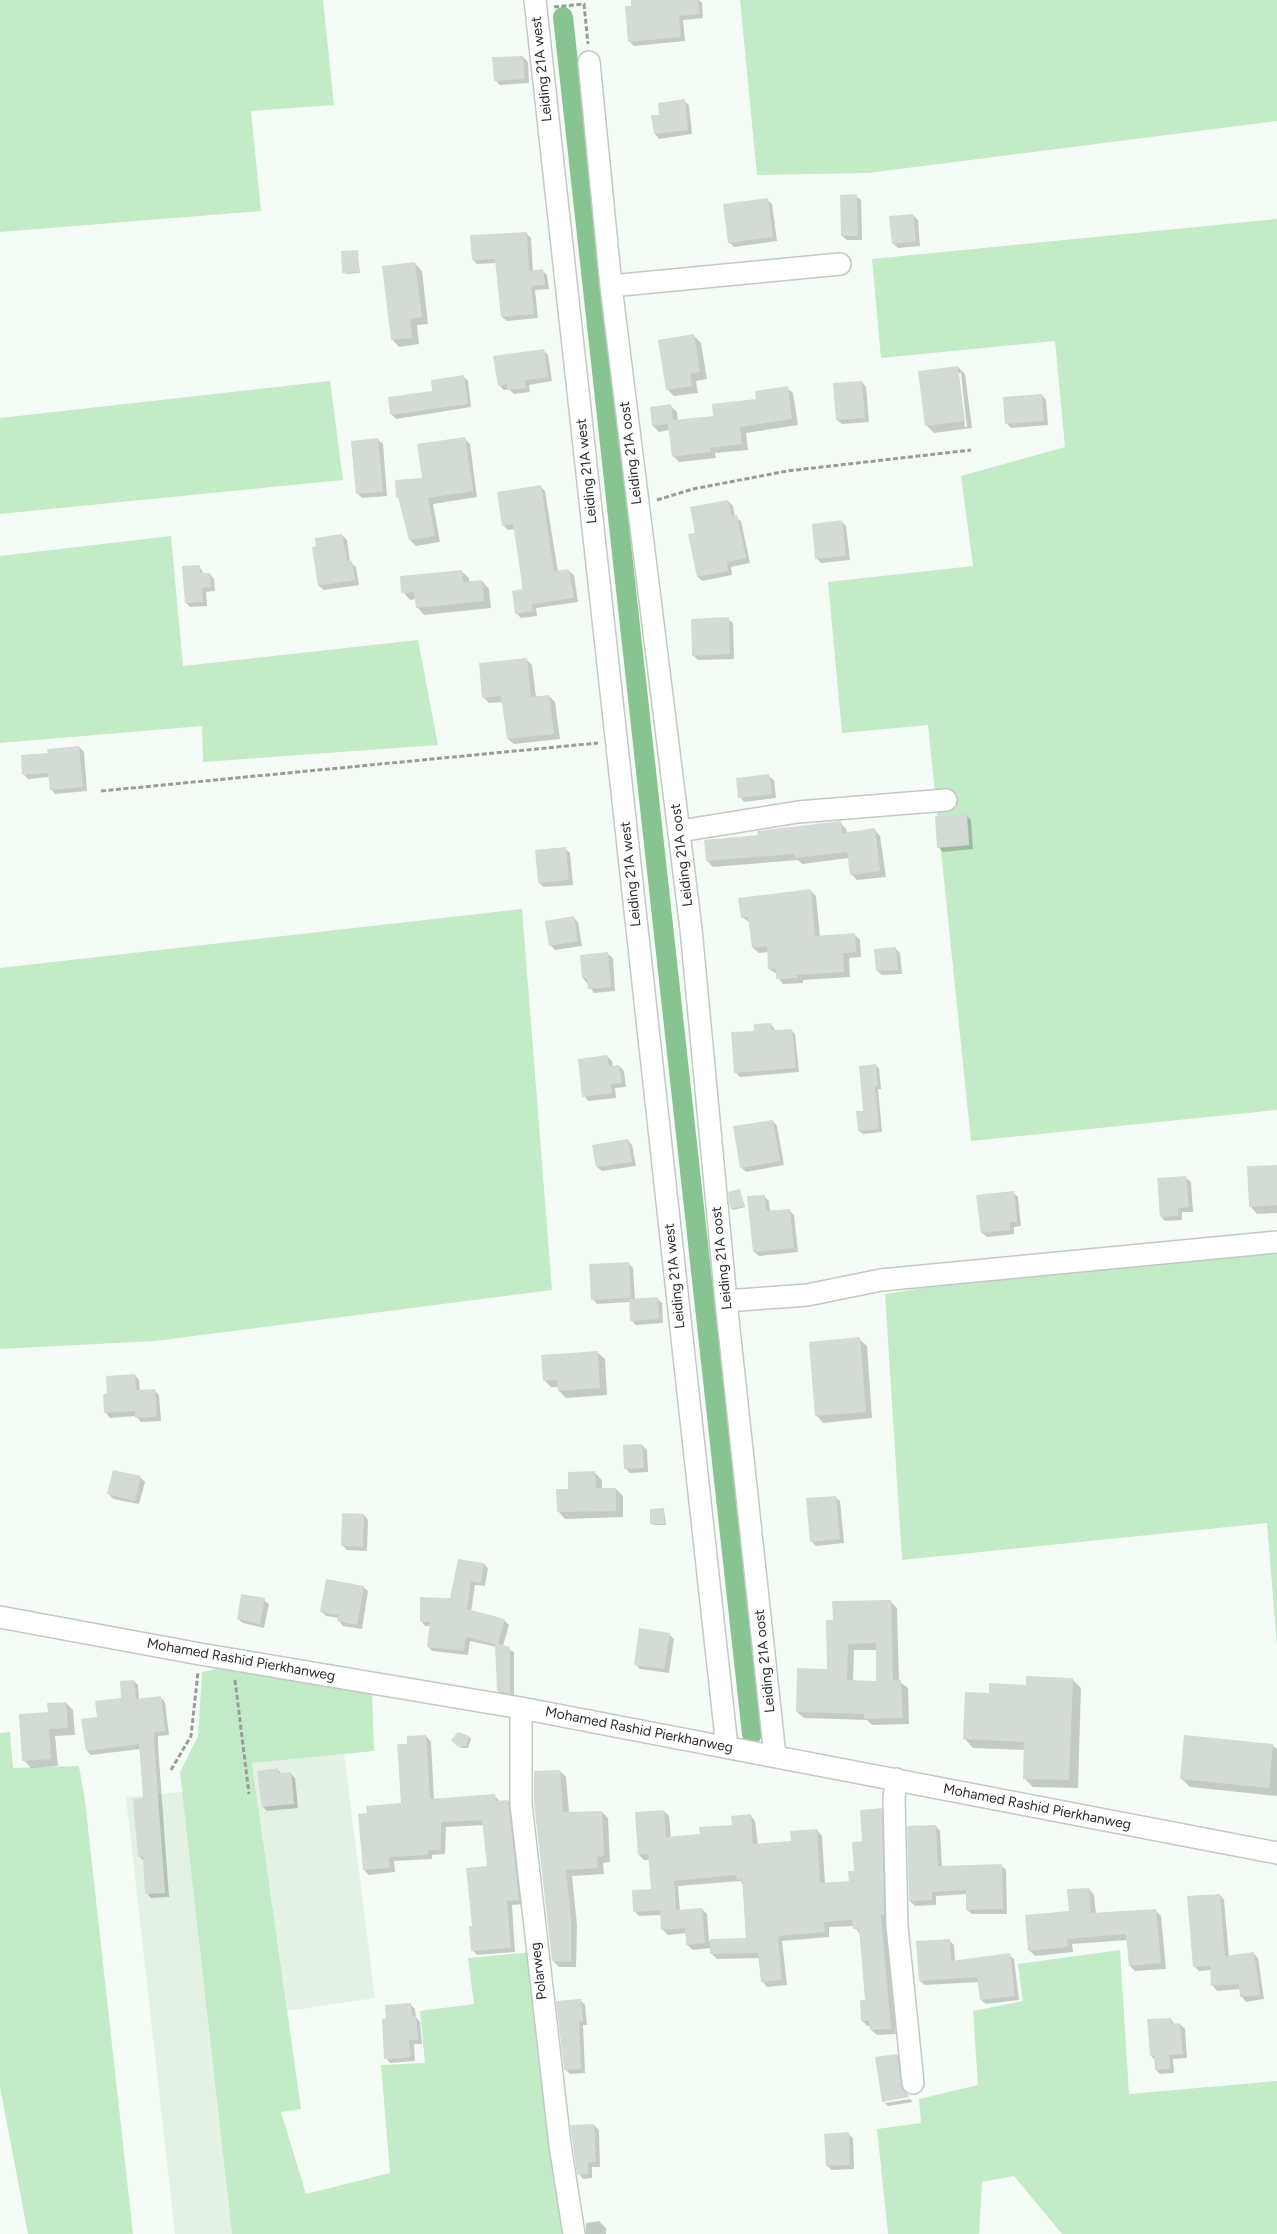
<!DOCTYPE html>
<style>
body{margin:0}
canvas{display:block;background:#f5fcf5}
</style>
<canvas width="1277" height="2234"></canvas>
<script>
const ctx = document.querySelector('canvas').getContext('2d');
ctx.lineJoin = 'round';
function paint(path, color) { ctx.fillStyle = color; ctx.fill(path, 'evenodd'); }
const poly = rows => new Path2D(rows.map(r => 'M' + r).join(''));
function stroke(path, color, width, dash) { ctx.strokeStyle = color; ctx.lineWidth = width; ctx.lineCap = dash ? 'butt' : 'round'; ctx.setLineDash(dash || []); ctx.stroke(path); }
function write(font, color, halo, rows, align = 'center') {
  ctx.font = font + ' Figtree,sans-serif'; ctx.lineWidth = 4; ctx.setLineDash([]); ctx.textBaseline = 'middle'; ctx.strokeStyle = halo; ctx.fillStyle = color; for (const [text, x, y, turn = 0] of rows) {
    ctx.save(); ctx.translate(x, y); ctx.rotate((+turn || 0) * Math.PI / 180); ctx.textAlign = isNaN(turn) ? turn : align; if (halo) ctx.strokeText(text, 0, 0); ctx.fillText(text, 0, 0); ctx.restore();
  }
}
paint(poly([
 [344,1753,375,1998,287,2011,252,1762],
 [183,1792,232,2234,175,2234,126,1797]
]), '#e4f2e6');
paint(poly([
 [0,0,323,0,334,105,251,111,261,211,0,232],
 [740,0,1277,0,1277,121,868,173,757,175],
 [1277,219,1277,1110,971,1141,928,725,842,733,828,582,973,566,961,476,1065,447,1055,341,881,358,872,259],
 [330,381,343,480,0,514,0,418],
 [171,536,183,666,418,640,438,745,203,762,202,726,0,743,0,556],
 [522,909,552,1290,155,1341,0,1349,0,968],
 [1277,1247,1277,1646,1267,1523,902,1560,885,1294,1053,1267],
 [217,1669,372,1693,374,1751,252,1763,301,2109,281,2112,306,2194,390,2173,381,2065,425,2063,420,2011,474,2004,468,1958,533,1952,566,2234,232,2234,180,1772,198,1736,202,1672],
 [10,1732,13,1768,79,1766,85,1801,133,2234,28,2234,0,2087,0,1733],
 [1120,1950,1129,2094,1277,2081,1277,2234,1062,2234,1014,2176,982,2182,979,2234,888,2234,877,2129,921,2123,919,2099,978,2085,973,2011,1023,2001,1018,1964]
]), '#c3ebc8');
paint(poly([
 [632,0,699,0,702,3,703,18,683,20,685,41,634,46,629,41],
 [523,57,528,62,529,83,500,85,495,80],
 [684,101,689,105,692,134,659,139,655,134,660,116],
 [856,196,861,200,862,240,847,240,842,236],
 [767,200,772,204,777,241,734,247,729,242],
 [913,215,918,220,920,246,898,248,893,243],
 [526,233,531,238,533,272,543,271,547,275,549,289,535,290,538,318,507,321,502,317,497,263,477,264,473,260],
 [357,251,360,273,346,274,344,272],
 [415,263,422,271,428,324,417,325,419,344,399,347,392,339],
 [694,336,701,343,707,379,696,381,698,393,674,396,667,389],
 [543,350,548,355,552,381,529,385,530,392,514,394,509,389,504,390,499,385],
 [958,367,965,374,972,428,934,433,926,425],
 [958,373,961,373,967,427,965,427],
 [464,377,468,381,471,407,396,419,392,415,390,398,433,392],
 [862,382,866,387,869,422,842,424,837,420],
 [787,388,793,393,798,425,746,433,748,450,715,453,716,458,679,462,673,456,670,430,659,432,653,426,651,408,671,406,677,412,678,421,715,417],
 [1042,395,1046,400,1048,425,1011,428,1007,424],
 [464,438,470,444,477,497,433,504,440,542,416,546,410,540,400,499,397,497,424,480],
 [378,440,383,444,387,496,362,498,357,493],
 [541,487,545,491,558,572,569,571,574,575,578,602,536,608,537,616,521,618,516,613,523,590,515,529,508,530,503,525],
 [728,501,733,506,735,517,741,521,750,563,731,567,732,575,702,581,698,577,697,534],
 [842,522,846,526,850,560,821,563,816,558],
 [342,535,347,540,350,562,356,567,359,585,324,590,319,586],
 [199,566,204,574,210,574,214,579,215,591,206,592,207,606,190,607,186,603],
 [461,571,469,578,469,583,482,581,489,589,491,608,424,615,417,607,416,599,410,600,403,592],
 [728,619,733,623,734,659,698,660,693,655],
 [526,659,532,665,536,697,549,696,555,702,560,739,514,744,508,739,503,702,489,703,483,697],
 [79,747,84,752,87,791,55,794,51,789,49,777,28,779,24,775,49,754],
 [769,776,774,780,776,798,744,802,740,797],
 [966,815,971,820,973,849,943,852,938,847],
 [840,822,846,829,847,833,874,829,880,836,886,877,857,880,851,874,849,858,802,864,798,860,713,867,707,861,759,837],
 [565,848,570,853,573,885,544,887,539,883],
 [811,891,816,896,820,937,854,934,860,940,861,957,849,958,850,977,803,980,803,983,783,984,778,978,777,974,769,969,769,952,759,953,753,948,750,923,742,917],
 [573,917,578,922,582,946,555,950,550,945],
 [896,949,900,953,902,974,882,975,877,971],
 [608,954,613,958,615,991,594,993,583,978],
 [771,1024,775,1030,791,1030,795,1034,799,1072,740,1077,736,1073,755,1032],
 [607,1056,612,1061,613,1067,619,1066,624,1071,626,1087,615,1088,616,1098,588,1101,584,1096],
 [876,1065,879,1069,881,1089,878,1089,882,1132,863,1134,859,1131],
 [773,1121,777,1126,784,1165,746,1172,741,1167],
 [628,1140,632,1145,636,1166,602,1171,597,1167],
 [1277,1166,1277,1213,1257,1214,1250,1206],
 [1186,1178,1191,1182,1193,1212,1182,1212,1182,1220,1165,1221,1161,1217],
 [740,1191,745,1207,733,1210,731,1208],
 [1013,1192,1018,1197,1021,1226,1014,1227,1014,1234,987,1237,982,1233],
 [764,1196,769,1201,770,1212,789,1210,794,1215,798,1252,759,1256,754,1252],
 [628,1263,633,1268,635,1300,657,1298,662,1303,663,1323,636,1325,631,1320,630,1302,597,1304,593,1299],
 [859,1339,867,1346,872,1418,823,1423,816,1415],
 [597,1352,605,1359,607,1395,566,1398,559,1391,559,1387,551,1387,544,1380],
 [135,1375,139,1380,140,1391,155,1391,159,1395,161,1421,141,1422,136,1416,110,1418,106,1413],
 [642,1445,647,1450,648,1472,630,1473,625,1468],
 [595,1473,602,1480,602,1489,616,1489,623,1496,623,1517,565,1519,558,1511,570,1490],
 [140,1477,145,1482,139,1504,113,1499,109,1494],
 [835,1497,840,1501,844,1543,816,1546,811,1541],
 [664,1510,666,1525,653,1525,651,1523],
 [364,1515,368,1520,367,1551,347,1550,342,1545],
 [484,1564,488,1568,485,1586,475,1585,471,1612,504,1620,509,1625,503,1646,514,1652,514,1697,503,1695,498,1691,497,1647,470,1641,468,1655,432,1651,428,1646,431,1626,425,1626,421,1621,451,1599],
 [363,1587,368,1591,362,1629,343,1626,339,1621,339,1618,326,1616,321,1611],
 [264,1600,269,1604,264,1628,243,1623,238,1619],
 [890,1601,897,1608,899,1681,908,1688,909,1724,872,1725,867,1720,804,1718,797,1712,829,1671,834,1621],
 [854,1650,877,1650,877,1682,853,1682],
 [669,1634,674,1639,669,1673,640,1669,635,1664],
 [1072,1679,1081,1688,1078,1788,1033,1787,1024,1778,1025,1750,973,1748,965,1739,990,1694],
 [134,1681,138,1685,139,1700,161,1698,165,1702,169,1735,158,1736,158,1745,169,1897,151,1898,147,1893,145,1862,140,1857,144,1800,140,1749,91,1755,87,1751,98,1718,122,1699],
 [66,1703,73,1710,75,1735,55,1736,58,1766,31,1768,24,1760,49,1714],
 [426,1736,431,1742,434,1800,494,1795,500,1802,508,1801,513,1806,524,1904,512,1905,515,1952,477,1955,472,1950,473,1927,488,1868,484,1825,446,1827,445,1854,432,1855,432,1859,394,1861,395,1872,369,1875,364,1870,402,1804,408,1745],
 [469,1737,471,1739,468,1748,461,1748,453,1740],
 [1272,1745,1277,1749,1277,1796,1190,1787,1181,1778],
 [278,1770,282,1774,290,1773,295,1778,298,1808,267,1811,263,1807],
 [560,1771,566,1777,569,1813,602,1812,608,1818,610,1862,603,1863,604,1874,572,1876,577,1925,576,1967,559,1967,553,1961],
 [881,1809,887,1815,889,1920,886,1920,896,2034,877,2035,871,2030,871,2026,868,2026,862,2021,866,2001,860,1934,854,1926,829,1927,829,1937,782,1941,787,1985,767,1987,762,1981,759,1958,717,1959,711,1953,711,1948,693,1950,687,1945,686,1933,668,1935,662,1929,661,1915,639,1916,634,1911,652,1891,650,1860,644,1860,639,1855,664,1811,669,1816,671,1838,701,1835,733,1826,750,1815,755,1821,758,1845,792,1842,817,1830,822,1836,825,1884,850,1882,863,1843],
 [740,1881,743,1884,748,1940,709,1941,707,1914,702,1909,680,1911,678,1886],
 [936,1826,940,1831,942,1867,1001,1865,1006,1870,1007,1914,972,1914,967,1910,967,1894,936,1896,936,1905,915,1906,910,1901,908,1828],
 [1089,1889,1094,1895,1096,1914,1156,1911,1161,1916,1166,1969,1135,1971,1130,1966,1128,1940,1072,1944,1073,1952,1035,1956,1029,1950,1070,1912],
 [1220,1895,1224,1900,1229,1957,1254,1954,1258,1958,1264,1999,1246,2002,1242,1997,1240,1989,1217,1991,1213,1986,1212,1970,1199,1971,1194,1966],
 [949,1940,954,1945,955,1962,1009,1955,1014,1959,1019,2000,986,2004,981,2000,979,1982,925,1985,920,1981],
 [581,2001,585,2005,587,2025,583,2025,585,2073,570,2074,565,2069],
 [410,2004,415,2009,416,2017,420,2022,422,2044,414,2044,415,2061,390,2063,386,2058],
 [1171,2019,1175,2025,1180,2024,1185,2029,1187,2058,1173,2059,1174,2073,1160,2074,1156,2070,1155,2060,1151,2056],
 [897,2055,902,2059,905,2091,909,2096,885,2100,885,2103,910,2099,913,2102,888,2106,883,2101],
 [594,2125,599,2130,600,2167,592,2167,592,2178,583,2179,579,2174],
 [848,2134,853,2138,854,2169,832,2170,827,2166],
 [599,2221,606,2228,606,2234,586,2234,586,2223]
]), '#0003');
stroke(poly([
 [563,17,752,1734]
]), '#88c491', 20);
paint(poly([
 [631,0,698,0,699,14,679,16,681,37,628,42,625,6,631,6],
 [523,56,525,79,494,81,492,57],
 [685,99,688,130,654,134,651,115,659,115,658,103],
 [857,194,858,236,841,236,840,195],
 [768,198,773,237,728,243,723,204],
 [913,214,916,241,892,244,889,216],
 [527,232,529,271,543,269,545,285,531,286,534,314,501,317,495,259,472,260,470,235],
 [358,250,359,272,342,273,341,251],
 [415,262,422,317,410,319,412,338,391,340,382,266],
 [694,334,700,372,690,374,692,386,666,390,658,340],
 [544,349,548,377,525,380,526,388,508,390,507,384,498,386,493,356],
 [958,366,965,421,925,426,918,371],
 [464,375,468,404,390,415,388,397,432,391,431,380],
 [862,381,865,418,836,420,833,383],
 [788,386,792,419,740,427,742,444,710,448,710,452,672,457,668,424,652,426,650,407,671,404,673,420,713,416,712,404,756,399,755,391],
 [1042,394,1044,421,1005,424,1003,397],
 [465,437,473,491,428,498,435,536,409,540,398,497,396,497,395,480,422,478,417,444],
 [378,438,383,492,356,494,351,441],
 [541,485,554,571,569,569,574,598,532,604,533,611,515,614,512,591,522,589,521,576,513,524,502,526,497,492],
 [728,500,732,516,737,515,746,558,727,562,728,571,697,577,688,534,695,533,690,507],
 [842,520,846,556,815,559,812,524],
 [342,534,347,560,352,561,355,580,318,586,312,547,316,546,315,538],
 [200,565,200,573,210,573,211,587,202,588,203,602,185,603,182,566],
 [462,570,463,582,482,580,484,601,416,608,414,592,401,593,400,576],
 [729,617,730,654,692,656,691,619],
 [527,658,531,697,549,695,554,734,507,739,501,696,482,698,479,663],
 [79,746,83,787,50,790,48,773,22,775,21,755,48,753,47,749],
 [769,774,772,794,738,798,736,778],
 [967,814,969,845,937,848,935,816],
 [841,821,842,833,875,828,880,871,850,875,847,852,795,858,794,854,706,861,704,840,758,835,757,831],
 [566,847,569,880,538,883,535,850],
 [811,889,815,936,855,933,856,952,843,953,844,972,797,975,798,978,776,979,776,969,768,969,767,946,752,948,748,917,741,918,738,898],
 [574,916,578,941,549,946,545,921],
 [896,947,898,970,876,971,874,949],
 [608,952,611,987,588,989,587,978,582,978,580,955],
 [771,1023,771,1029,776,1030,792,1029,796,1068,734,1073,731,1032,754,1031,754,1024],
 [607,1055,609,1066,619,1065,622,1083,611,1084,612,1093,582,1097,578,1059],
 [876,1064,878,1086,875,1086,879,1129,858,1131,856,1111,863,1111,859,1066],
 [773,1120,780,1161,740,1168,733,1126],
 [628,1139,632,1162,596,1167,592,1145],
 [1277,1165,1277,1205,1249,1207,1247,1166],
 [1186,1176,1189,1207,1178,1208,1178,1216,1160,1217,1157,1178],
 [740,1189,744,1206,730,1209,728,1192],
 [1014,1191,1017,1222,1010,1222,1010,1230,981,1233,976,1195],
 [765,1195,766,1211,790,1209,794,1248,753,1252,747,1196],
 [629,1262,631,1298,591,1300,589,1264],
 [658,1297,659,1319,630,1321,629,1299],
 [860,1337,866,1412,815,1416,809,1342],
 [598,1351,600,1388,558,1391,557,1380,543,1381,541,1355],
 [135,1374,136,1390,155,1389,157,1417,135,1418,135,1411,104,1413,103,1395,107,1393,106,1376],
 [642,1444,644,1468,624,1469,623,1445],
 [113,1470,141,1476,135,1501,107,1494],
 [595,1471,596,1488,616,1488,616,1511,557,1512,556,1489,568,1489,568,1472],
 [836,1496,840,1539,810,1542,806,1498],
 [664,1508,664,1524,650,1524,650,1509],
 [342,1513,364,1514,363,1547,341,1546],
 [458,1559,484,1563,481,1583,471,1581,467,1609,505,1619,498,1644,510,1647,510,1693,497,1691,495,1644,466,1637,464,1651,427,1647,430,1622,420,1622,420,1597,450,1598],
 [326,1579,364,1586,357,1625,337,1621,339,1615,320,1612],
 [241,1594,265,1598,260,1624,237,1619],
 [891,1600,893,1680,901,1680,903,1718,864,1719,864,1714,796,1712,797,1668,827,1669,826,1620,833,1620,832,1601],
 [876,1643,876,1681,847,1680,848,1644],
 [639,1628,670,1633,664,1669,634,1665],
 [1026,1676,1073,1678,1069,1780,1023,1779,1024,1742,963,1739,965,1692,989,1693,989,1683,1026,1685],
 [134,1680,136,1699,161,1696,165,1731,154,1732,154,1740,165,1893,145,1894,143,1857,138,1857,133,1799,143,1798,139,1744,86,1751,81,1719,97,1717,95,1701,121,1698,120,1681],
 [66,1702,68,1728,49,1729,51,1759,22,1761,19,1714,48,1712,47,1703],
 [458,1732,469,1736,466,1746,458,1747,451,1740],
 [426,1735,430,1799,495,1794,496,1801,508,1800,519,1900,507,1901,511,1948,471,1951,469,1926,472,1926,466,1868,487,1866,482,1820,441,1822,441,1850,428,1850,428,1855,389,1857,390,1868,363,1870,358,1814,367,1813,366,1806,401,1803,397,1744,407,1744,407,1736],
 [1184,1735,1273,1744,1269,1788,1180,1779],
 [278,1768,279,1773,291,1772,294,1804,262,1807,257,1771],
 [560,1770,563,1812,602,1811,604,1856,597,1857,598,1868,566,1870,571,1918,571,1962,552,1961,534,1803,534,1771],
 [882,1808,884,1915,881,1915,891,2029,870,2030,869,2021,861,2021,860,2000,865,2000,859,1929,853,1929,852,1920,824,1922,825,1932,778,1936,782,1980,761,1982,758,1953,710,1954,710,1939,746,1938,742,1879,737,1880,736,1875,674,1881,676,1910,702,1908,705,1943,686,1945,685,1928,661,1930,660,1910,633,1912,632,1890,651,1889,648,1854,638,1855,635,1812,664,1810,666,1837,700,1834,699,1827,732,1825,731,1816,751,1814,753,1844,791,1841,790,1831,817,1829,820,1883,849,1881,848,1871,854,1871,852,1842,862,1841,860,1810],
 [936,1825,938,1866,1002,1864,1003,1909,966,1910,966,1890,932,1892,932,1900,909,1901,907,1826],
 [1089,1888,1091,1913,1156,1909,1161,1963,1129,1966,1126,1934,1067,1939,1068,1947,1028,1951,1025,1915,1069,1911,1067,1889],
 [1220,1894,1225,1956,1254,1952,1260,1995,1240,1997,1239,1984,1211,1986,1210,1966,1193,1967,1187,1896],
 [950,1939,951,1961,1010,1953,1015,1996,980,2000,977,1977,919,1981,916,1941],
 [581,1999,583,2021,579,2021,581,2069,564,2070,556,2001],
 [411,2003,412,2016,416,2016,418,2040,409,2040,411,2057,384,2059,382,2019,386,2018,385,2005],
 [1171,2018,1172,2024,1180,2023,1183,2054,1169,2055,1170,2069,1155,2070,1154,2056,1150,2056,1147,2019],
 [897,2054,901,2085,909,2097,882,2102,875,2057],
 [594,2124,596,2162,588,2163,588,2174,577,2175,570,2125],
 [849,2132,850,2165,826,2166,824,2134]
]), '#d4dbd4');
const minor = poly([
 [535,0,727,1747],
 [589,62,611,286,691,929,726,1301,775,1756],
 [611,286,840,264],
 [680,831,798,812,946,800],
 [726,1301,807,1295,881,1280,1277,1242],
 [0,1617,200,1654,521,1708,1277,1853],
 [521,1708,521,1804,560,2145,574,2234],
 [896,1779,894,1799,897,1926,913,2083]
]);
stroke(minor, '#c2c9c2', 24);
stroke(poly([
 [554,7,584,4,588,44],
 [657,500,693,489,787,471,971,450],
 [101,791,598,743],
 [235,1680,249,1794],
 [171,1770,191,1736,198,1672]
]), '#989d99', 3, [5, 2.5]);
stroke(minor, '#fff', 21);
write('14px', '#2d302e', '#fff', [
 ["Leiding 21A west",542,69,-96],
 ["Leiding 21A oost",631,453,-97],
 ["Leiding 21A west",587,471,-96],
 ["Leiding 21A oost",682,855,-97],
 ["Leiding 21A west",631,874,-96],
 ["Leiding 21A oost",722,1258,-96],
 ["Leiding 21A west",675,1276,-96],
 ["Mohamed Rashid Pierkhanweg",241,1660,10],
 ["Leiding 21A oost",765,1661,-96],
 ["Mohamed Rashid Pierkhanweg",639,1730,11],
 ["Mohamed Rashid Pierkhanweg",1037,1807,11],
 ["Polarweg",539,1971,-97]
]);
</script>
